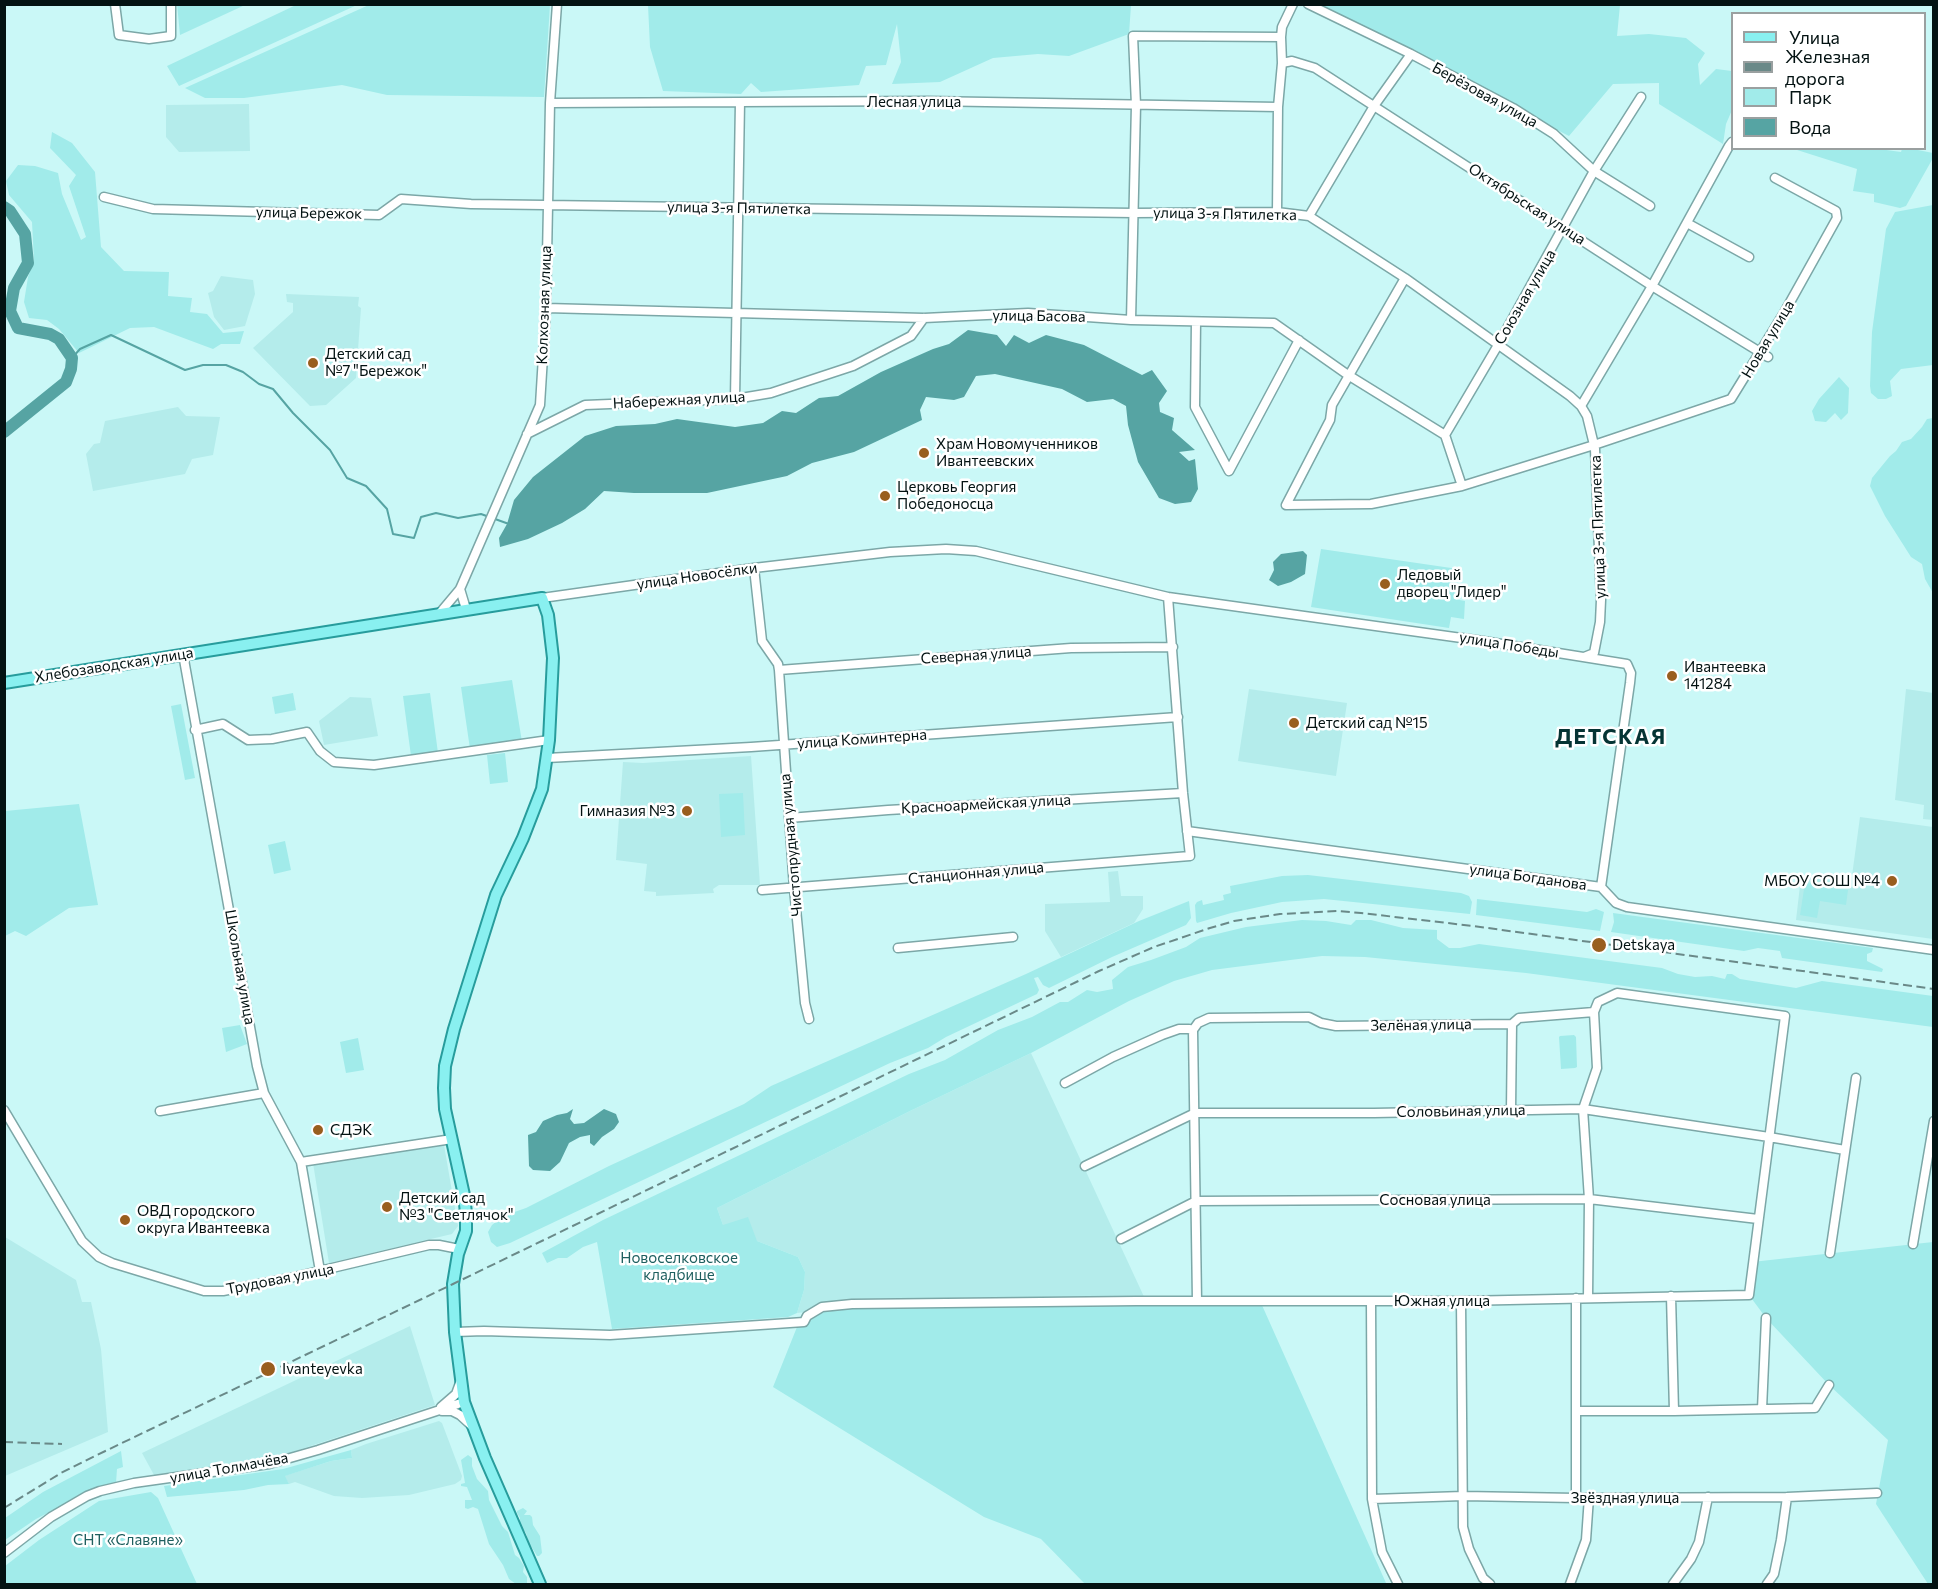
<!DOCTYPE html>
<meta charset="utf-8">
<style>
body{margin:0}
#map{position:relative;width:1938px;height:1589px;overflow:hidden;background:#caf8f7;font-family:Commissioner,sans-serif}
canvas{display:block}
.frame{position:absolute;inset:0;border:6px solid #031212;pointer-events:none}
.legend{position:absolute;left:1731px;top:12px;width:195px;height:138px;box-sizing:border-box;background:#fff;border:2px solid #9aa0a0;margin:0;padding:8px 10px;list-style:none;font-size:18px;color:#031212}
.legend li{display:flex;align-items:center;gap:12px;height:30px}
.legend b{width:30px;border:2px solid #9aa0a0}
</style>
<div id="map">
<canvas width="1938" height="1589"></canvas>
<div class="frame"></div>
<ul class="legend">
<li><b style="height:8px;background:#89f0f0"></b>Улица</li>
<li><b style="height:8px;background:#6a8988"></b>Железная дорога</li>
<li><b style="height:16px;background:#a1ebea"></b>Парк</li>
<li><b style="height:16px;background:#56a4a3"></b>Вода</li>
</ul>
</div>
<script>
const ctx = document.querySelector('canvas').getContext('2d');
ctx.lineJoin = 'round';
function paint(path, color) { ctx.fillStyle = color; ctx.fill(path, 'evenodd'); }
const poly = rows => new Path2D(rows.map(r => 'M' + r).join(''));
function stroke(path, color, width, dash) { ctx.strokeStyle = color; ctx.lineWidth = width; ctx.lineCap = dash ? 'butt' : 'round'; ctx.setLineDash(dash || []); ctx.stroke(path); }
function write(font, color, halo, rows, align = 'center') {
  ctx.font = font + ' Commissioner,sans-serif'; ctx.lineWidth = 5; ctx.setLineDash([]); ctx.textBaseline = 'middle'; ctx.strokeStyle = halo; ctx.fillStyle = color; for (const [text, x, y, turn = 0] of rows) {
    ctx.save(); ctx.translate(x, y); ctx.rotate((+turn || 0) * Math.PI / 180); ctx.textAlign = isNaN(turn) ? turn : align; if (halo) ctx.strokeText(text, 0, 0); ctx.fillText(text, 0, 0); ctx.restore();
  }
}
paint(poly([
 [249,104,250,151,179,152,166,137,166,105],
 [221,276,253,280,255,294,245,326,224,330,214,317,208,293,213,291],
 [286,294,359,297,358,306,361,308,356,378,326,405,310,406,253,348,293,312,293,303,287,302],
 [178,407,186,416,220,417,213,455,192,459,185,474,93,491,86,454,94,444,100,443,105,421],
 [1249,689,1347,703,1336,776,1238,761],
 [1906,689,1933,693,1933,820,1923,819,1924,805,1895,800],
 [350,697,371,698,378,736,324,745,319,721],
 [751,756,760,885,719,885,713,889,714,893,656,896,656,892,644,891,647,864,616,860,623,762,643,763],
 [1860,817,1933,827,1933,939,1796,920,1801,877,1851,883],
 [1118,871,1121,896,1143,896,1143,909,1134,923,1061,957,1045,931,1045,904,1110,902,1108,872],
 [1031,1053,1146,1301,814,1311,797,1313,804,1290,805,1272,798,1257,757,1241,723,1225,717,1208,910,1111],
 [444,1145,458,1226,452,1234,329,1263,313,1163],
 [5,1237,76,1280,82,1302,91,1302,101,1349,108,1432,5,1476],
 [410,1326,435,1405,265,1461,154,1475,142,1453],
 [439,1421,442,1423,462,1476,461,1480,455,1484,409,1495,362,1498,334,1496,295,1482,289,1484,284,1476,331,1461,352,1458,351,1450,366,1444]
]), '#b4eceb');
paint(poly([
 [177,4,244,4,245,5,180,35],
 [371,4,550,5,544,97,387,95,342,85,244,98,205,98,185,88],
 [296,5,357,5,179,86,167,66],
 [648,5,648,4,1131,5,1129,34,1069,56,1038,54,993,58,940,82,892,84,901,62,897,24,886,65,866,66,859,85,761,92,751,83,741,94,663,91,650,47],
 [1310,5,1620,5,1617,36,1649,34,1686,38,1705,53,1698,64,1700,85,1716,69,1732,71,1732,110,1726,124,1723,144,1659,104,1659,83,1613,84,1569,136],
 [52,132,72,143,95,172,101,247,124,271,169,272,168,296,192,298,190,312,207,314,223,333,244,331,240,344,221,344,213,349,154,327,130,328,79,353,59,329,47,320,29,318,24,302,28,277,34,261,32,222,9,195,6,181,18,165,35,166,58,173,62,194,81,240,86,237,69,186,76,175,50,148],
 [1879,149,1901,152,1902,149,1913,149,1933,153,1933,158,1906,206,1900,208,1874,202,1874,194,1853,191,1857,169,1794,149],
 [1933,205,1933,365,1901,369,1890,381,1892,396,1886,399,1878,399,1871,393,1870,386,1872,332,1886,229,1895,212],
 [1839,377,1849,388,1848,413,1841,420,1835,413,1826,422,1815,421,1812,411,1819,399],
 [1933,418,1934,418,1933,593,1925,579,1922,564,1911,557,1885,516,1870,486,1872,478,1890,456,1896,451,1902,442,1911,439,1922,427,1927,419],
 [1321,549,1458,569,1454,599,1465,601,1464,619,1451,617,1449,628,1311,607],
 [512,680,522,742,470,749,461,687],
 [293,693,296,710,275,714,272,697],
 [430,693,438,753,411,756,403,696],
 [181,704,195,778,185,780,171,706],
 [505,753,508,782,490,784,487,755],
 [743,793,745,835,721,837,719,794],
 [79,804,98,905,69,908,26,936,15,931,5,936,5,811],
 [285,841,291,870,274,874,268,845],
 [1308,875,1461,893,1469,896,1472,902,1470,914,1324,899,1282,902,1231,913,1197,923,1196,921,1195,905,1197,902,1202,900,1203,905,1224,900,1223,895,1231,893,1230,886,1282,876],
 [1805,883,1822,885,1822,887,1848,890,1846,905,1820,901,1817,918,1800,915],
 [1477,899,1587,912,1596,909,1604,912,1600,931,1476,915],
 [1189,901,1191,918,1186,925,1112,957,1049,988,1043,985,1038,977,1034,978,1039,990,1037,994,946,1037,928,1048,890,1063,510,1243,497,1247,491,1242,488,1232,492,1225,503,1216,526,1208,609,1166,744,1104,771,1086,1026,974,1139,921],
 [1613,913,1873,948,1872,952,1867,954,1867,961,1883,969,1882,972,1782,958,1780,951,1758,948,1744,951,1611,932,1614,922],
 [1302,920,1326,921,1351,925,1356,920,1371,920,1403,928,1437,930,1437,939,1449,948,1460,948,1479,944,1662,968,1678,974,1695,977,1712,976,1725,979,1727,974,1732,974,1740,979,1796,988,1822,981,1933,996,1933,1027,1526,973,1365,957,1322,956,1212,970,1174,981,1129,1001,1031,1053,910,1111,717,1208,723,1225,748,1217,757,1241,798,1257,805,1272,804,1290,797,1313,788,1317,612,1329,597,1242,583,1247,567,1258,558,1258,547,1263,542,1253,603,1220,742,1154,909,1074,945,1060,998,1030,1032,1017,1060,1002,1068,1002,1087,990,1097,992,1113,989,1112,980,1128,967,1151,960,1186,947,1200,938,1246,927],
 [240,1025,247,1044,226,1052,222,1028],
 [1574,1035,1576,1037,1577,1067,1575,1068,1561,1069,1559,1037,1560,1036],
 [358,1038,364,1070,346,1073,340,1042],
 [1933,1242,1933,1584,1928,1584,1876,1504,1888,1440,1829,1385,1766,1318,1749,1295,1752,1262],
 [1261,1303,1386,1583,1384,1584,1085,1584,1041,1539,984,1517,773,1387,799,1322,822,1307,923,1304,1146,1306],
 [351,1450,352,1458,331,1461,285,1476,289,1484,268,1485,244,1490,167,1497,164,1486,283,1469],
 [121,1451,123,1467,117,1469,116,1483,83,1495,36,1519,5,1540,5,1518,43,1492],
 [468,1455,472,1458,472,1466,477,1479,488,1491,489,1500,502,1526,508,1532,515,1555,519,1558,524,1566,523,1572,527,1577,527,1584,516,1584,509,1579,503,1565,489,1544,478,1509,473,1507,468,1509,465,1508,465,1500,472,1500,467,1487,461,1486,461,1484,465,1483,461,1460],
 [151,1492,158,1498,197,1584,5,1584,5,1566,39,1540,99,1501],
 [523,1508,527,1511,524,1515,530,1515,532,1517,533,1525,540,1536,542,1553,539,1556,537,1556,528,1541,526,1533,520,1525,520,1518,517,1513,517,1511]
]), '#a1ebea');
paint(poly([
 [968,330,997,335,1006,346,1014,335,1029,343,1046,335,1084,345,1142,375,1152,370,1167,391,1159,403,1160,412,1174,418,1172,430,1195,450,1179,452,1189,461,1195,459,1198,489,1191,502,1175,504,1159,498,1138,462,1128,425,1126,406,1113,399,1087,402,1062,389,995,374,976,376,964,397,954,400,926,397,920,410,922,420,854,452,812,463,787,476,707,493,634,493,604,491,585,509,562,523,528,539,500,547,499,538,507,524,514,500,533,477,585,436,616,426,655,424,677,419,735,427,763,423,782,411,796,413,819,398,838,396,881,372,933,349,949,344],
 [1303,551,1307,555,1305,574,1291,582,1278,586,1269,580,1274,570,1273,562,1281,554],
 [573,1109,570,1119,574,1124,584,1123,604,1109,616,1114,619,1122,614,1129,602,1137,594,1146,590,1143,590,1135,580,1137,569,1143,560,1162,550,1171,533,1170,529,1166,528,1135,536,1132,543,1121,557,1115,567,1113]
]), '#56a4a3');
stroke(poly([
 [72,358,80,349,111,335,185,370,203,365,226,365,243,372,259,384,273,389,293,413,330,450,347,478,366,486,387,509,393,534,414,538,421,517,436,513,458,518,481,514,509,524]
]), '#56a4a3', 2);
stroke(poly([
 [4,207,10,211,25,234,28,263,14,288,10,311,18,328,50,334,59,339,72,358,71,369,66,382,4,432]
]), '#56a4a3', 12);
const minor = poly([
 [115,4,119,35,149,39,171,36,171,4],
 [1308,4,1411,54,1513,108,1554,134,1594,171,1650,206],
 [1282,63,1292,61,1315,68,1652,286,1768,357],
 [550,103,928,101,1278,107],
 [104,197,153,209,379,215,401,199,471,204,1134,213,1277,212,1309,216,1405,278,1570,396,1581,406,1587,416,1595,449,1601,600,1600,622,1594,653,1584,657],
 [1277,212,1278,107,1282,63,1281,37,1282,27,1293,4],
 [1309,216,1374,106,1411,54],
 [1687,223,1749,257],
 [1405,278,1332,405,1330,420,1286,505,1371,504,1462,486,1594,445,1731,399,1784,313,1837,218,1836,211,1775,178],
 [546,308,924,318,1028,313,1131,320,1274,323,1348,375,1445,435,1462,486],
 [1131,320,1136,105,1133,36,1281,37],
 [1196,322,1195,407,1229,471,1299,340],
 [735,399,740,102],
 [1581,406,1652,286,1729,146,1732,142],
 [527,434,585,405,735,399,771,393,853,366,911,336,924,318],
 [1445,435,1498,345,1594,171,1641,97],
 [754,568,762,641,778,664,779,670,794,888,805,1003,809,1019],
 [460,589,466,609],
 [542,598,754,568,890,552,946,549,976,551,1168,597,1483,641,1627,664,1631,673,1630,683,1601,887],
 [439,614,460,589,540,405,546,308,550,103,557,4],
 [183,654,257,1066,264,1093,301,1162,320,1271],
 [779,670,1071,648,1173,647],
 [195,730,223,724,248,740,272,739,307,732,320,751,334,762,374,765,549,740],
 [547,758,751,747,1178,717],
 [789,818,888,810,1183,793],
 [1187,831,1601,887,1616,903,1627,907,1934,950],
 [762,890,1190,856,1183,793,1168,597],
 [898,948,1013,937],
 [1193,1030,1197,1301],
 [4,1110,82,1241,99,1257,112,1263,204,1291,223,1291,290,1278,429,1245,439,1245,459,1249],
 [1511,1110,1512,1024],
 [160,1111,264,1093],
 [301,1162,452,1139],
 [1085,1166,1195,1113,1374,1113,1583,1109,1769,1137,1845,1150],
 [1121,1239,1196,1201,1589,1199,1758,1219],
 [1913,1244,1934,1121],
 [1830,1253,1856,1078],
 [1671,1296,1674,1411],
 [1588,1298,1589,1199,1583,1109,1597,1068,1594,1012],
 [1371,1301,1372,1499,1382,1552,1398,1584],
 [1461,1301,1463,1527,1469,1549,1483,1578,1490,1584],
 [455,1332,484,1331,610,1335,775,1324,804,1322,807,1316,822,1307,852,1304,1136,1301,1461,1301,1749,1295,1785,1016,1617,993,1598,1002,1594,1012,1519,1018,1512,1024,1336,1026,1321,1023,1309,1017,1209,1018,1198,1023,1193,1030,1189,1029,1179,1029,1162,1035,1113,1057,1065,1083],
 [441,1407,456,1394,461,1380],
 [1762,1409,1766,1318],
 [442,1411,452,1411,460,1415,472,1426],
 [1577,1411,1674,1411,1815,1408,1829,1385],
 [1576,1498,1576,1298],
 [1372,1499,1463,1496,1576,1498,1787,1497,1877,1493],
 [4,1553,51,1517,87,1496,100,1491,134,1483,269,1464,318,1450,464,1402],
 [1570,1584,1586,1540,1589,1497],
 [1673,1584,1691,1559,1699,1542,1708,1497],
 [1767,1584,1774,1574,1781,1540,1787,1497]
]);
const major = poly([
 [4,683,542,598,548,615,553,658,549,740,542,789,523,838,496,895,454,1029,445,1066,444,1088,445,1109,464,1195,466,1213,466,1231,458,1254,453,1284,455,1332,464,1402,485,1458,540,1584]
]);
stroke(minor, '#7ca7a7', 11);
stroke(major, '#279c9c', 14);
stroke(minor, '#fff', 8);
stroke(major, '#89f0f0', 10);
stroke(poly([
 [4,1442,62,1444],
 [4,1508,61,1473,97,1455,453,1284,1099,971,1154,947,1210,928,1234,921,1280,914,1338,911,1361,913,1473,926,1934,989]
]), '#6a8988', 2, [9, 4.5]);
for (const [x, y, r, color] of [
 [313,363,6,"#995e1e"],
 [924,453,6,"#995e1e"],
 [885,496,6,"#995e1e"],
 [1385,584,6,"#995e1e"],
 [1672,676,6,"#995e1e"],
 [1294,723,6,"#995e1e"],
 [687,811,6,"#995e1e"],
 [1892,881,6,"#995e1e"],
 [1599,945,8,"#995e1e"],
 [318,1130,6,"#995e1e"],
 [387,1207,6,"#995e1e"],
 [125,1220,6,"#995e1e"],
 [268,1369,8,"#995e1e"]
]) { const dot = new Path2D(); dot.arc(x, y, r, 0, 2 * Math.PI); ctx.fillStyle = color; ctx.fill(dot); stroke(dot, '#fff', 2); }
write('15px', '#031212', '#fff', [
 ["Берёзовая улица",1485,95,29],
 ["Лесная улица",914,102],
 ["Октябрьская улица",1527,204,33],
 ["улица 3-я Пятилетка",739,208,1],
 ["улица Бережок",309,213,1],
 ["улица 3-я Пятилетка",1225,214,1],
 ["Союзная улица",1525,297,-60],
 ["Колхозная улица",544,305,-88],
 ["улица Басова",1039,316,1],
 ["Новая улица",1768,339,-59],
 ["Набережная улица",679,400,-3],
 ["улица 3-я Пятилетка",1598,527,-92],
 ["улица Новосёлки",697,576,-8],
 ["улица Победы",1509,645,9],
 ["Северная улица",976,655,-4],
 ["Хлебозаводская улица",114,665,-9],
 ["улица Коминтерна",862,739,-4],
 ["Красноармейская улица",986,804,-3],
 ["Чистопрудная улица",791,845,-95],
 ["Станционная улица",976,873,-5],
 ["улица Богданова",1528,877,8],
 ["Школьная улица",240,967,80],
 ["Зелёная улица",1421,1025,-1],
 ["Соловьиная улица",1461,1111,-1],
 ["Сосновая улица",1435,1200],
 ["Трудовая улица",280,1279,-11],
 ["Южная улица",1442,1301],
 ["улица Толмачёва",229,1468,-10],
 ["Звёздная улица",1625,1498]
]);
write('15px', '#031212', '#fff', [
 ["Детский сад",325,354],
 ["№7 \"Бережок\"",325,371],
 ["Храм Новомученников",936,444],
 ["Ивантеевских",936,461],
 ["Церковь Георгия",897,487],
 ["Победоносца",897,504],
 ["Ледовый",1397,575],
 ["дворец \"Лидер\"",1397,592],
 ["Ивантеевка",1684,667],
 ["141284",1684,684],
 ["Детский сад №15",1306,723],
 ["Гимназия №3",675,811,"right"],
 ["МБОУ СОШ №4",1880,881,"right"],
 ["Detskaya",1612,945],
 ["СДЭК",330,1130],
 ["Детский сад",399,1198],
 ["№3 \"Светлячок\"",399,1215],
 ["ОВД городского",137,1211],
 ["округа Ивантеевка",137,1228],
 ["Ivanteyevka",282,1369]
], 'left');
write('15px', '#1e5f5f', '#fff', [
 ["Новоселковское",679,1258],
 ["кладбище",679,1275],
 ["СНТ «Славяне»",128,1540]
]);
ctx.letterSpacing = '1.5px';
write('bold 21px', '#053434', '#fff', [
 ["ДЕТСКАЯ",1611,737]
]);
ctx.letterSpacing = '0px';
</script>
